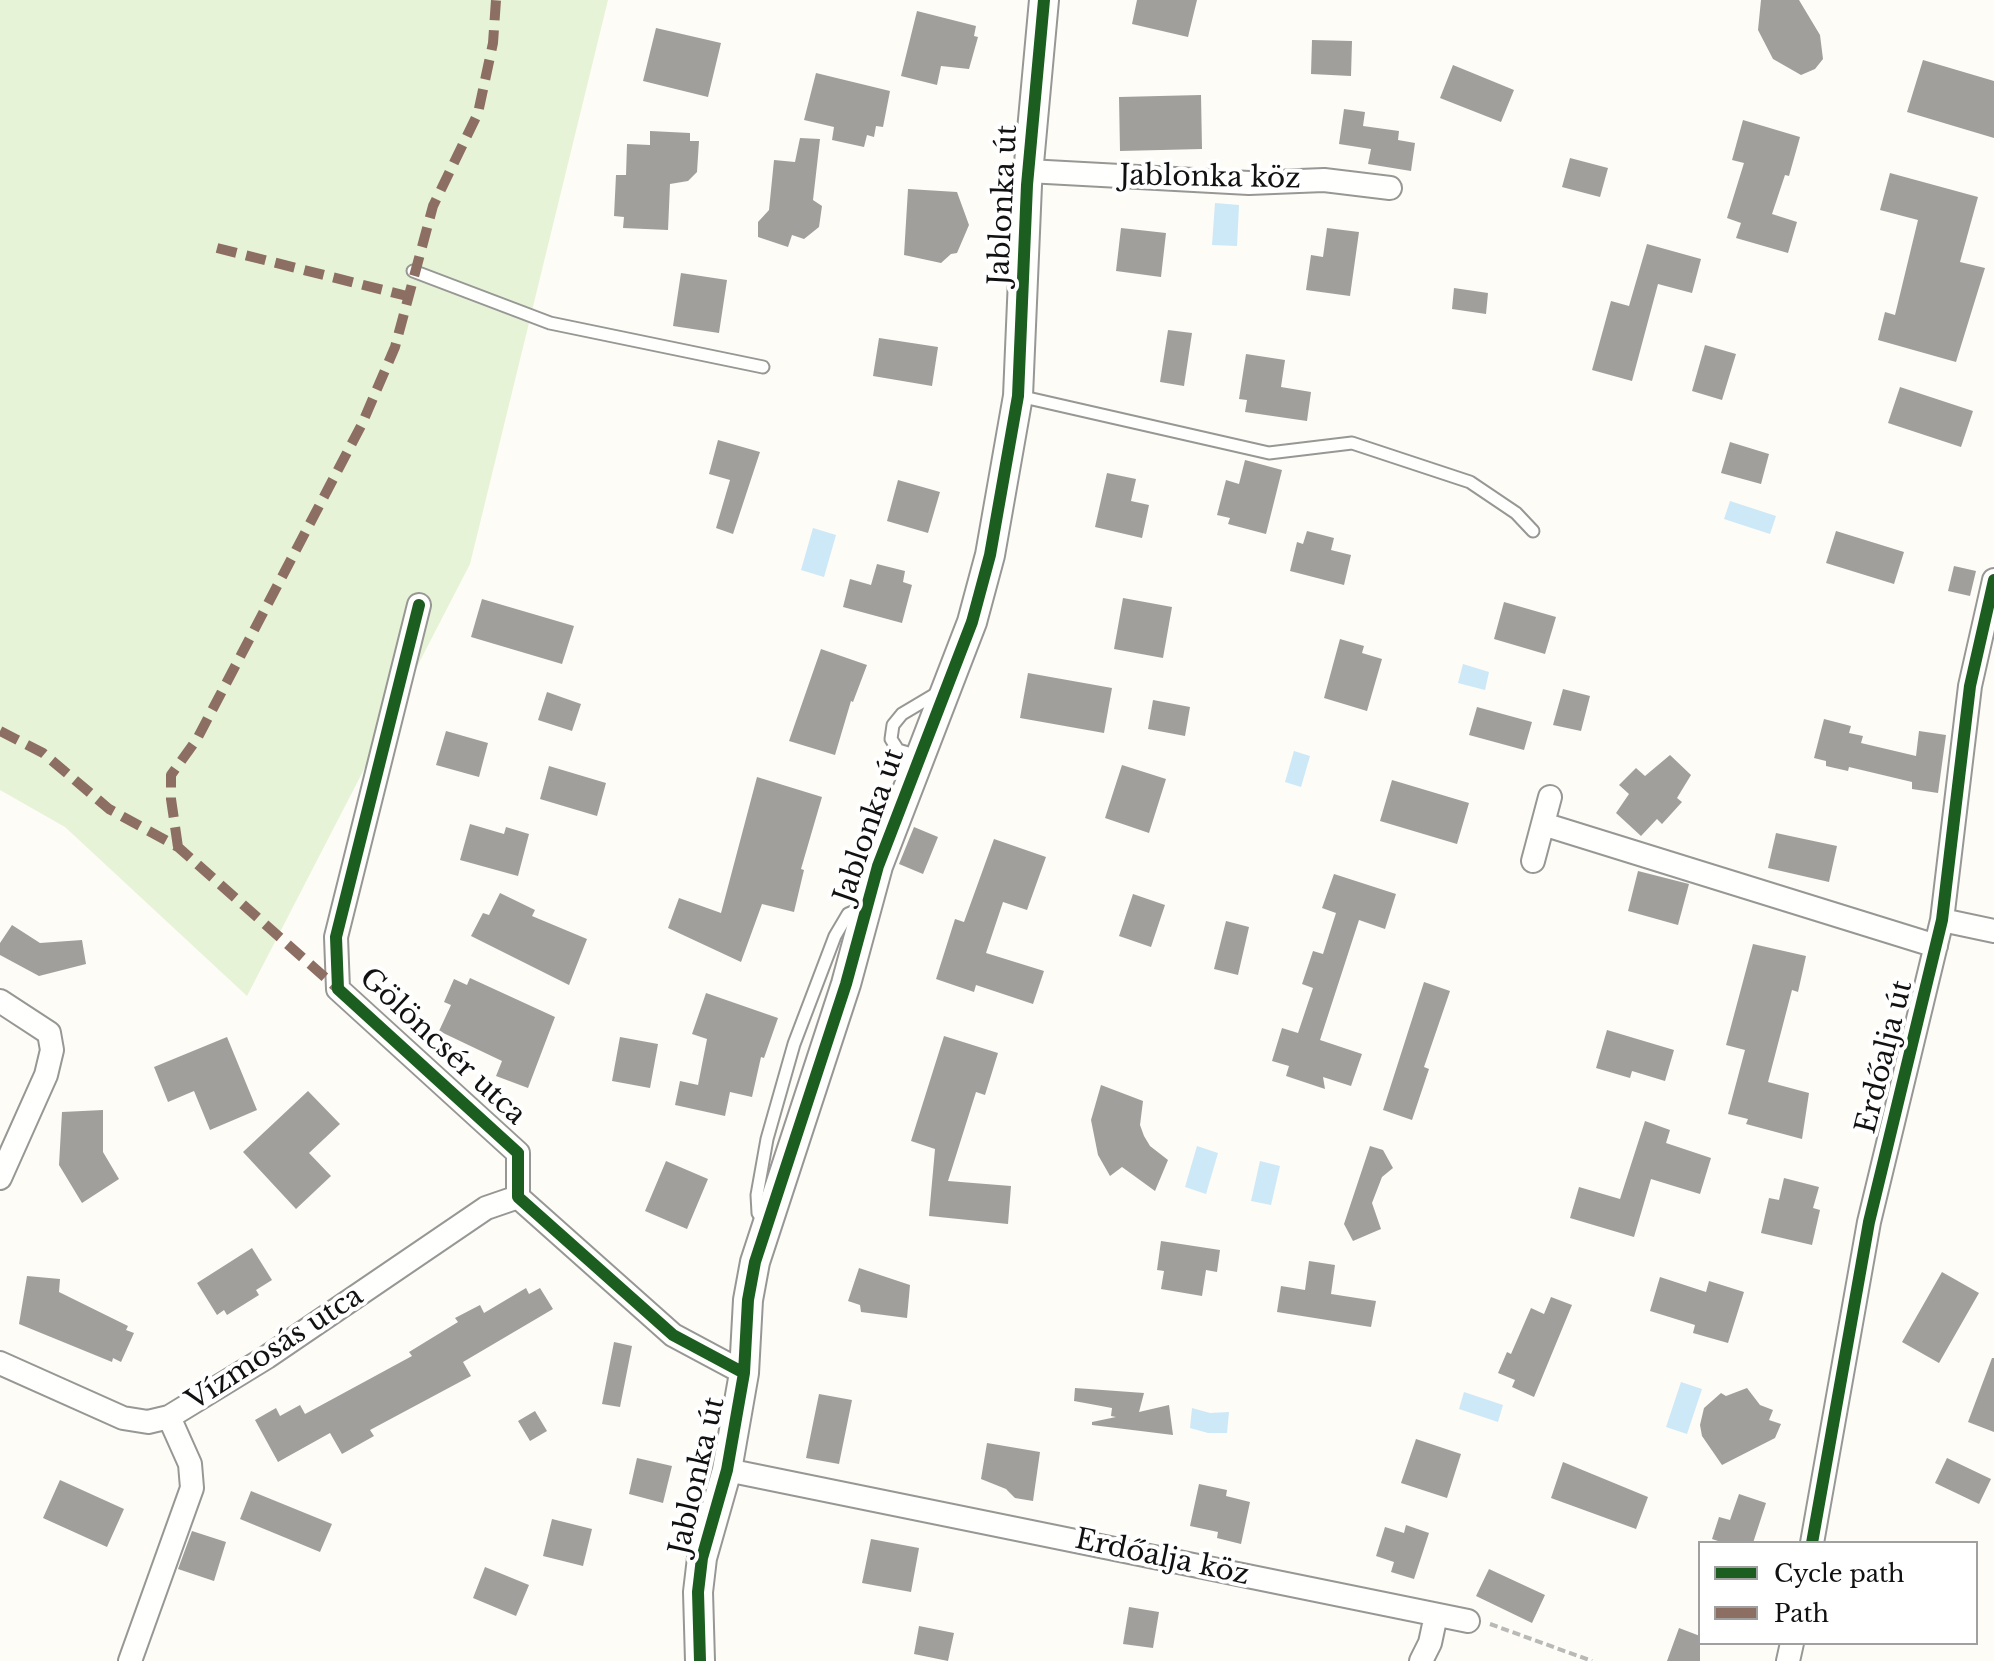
<!DOCTYPE html>
<meta charset="utf-8">
<style>
body{margin:0}
#map{position:relative;width:1994px;height:1661px;overflow:hidden;background:#fdfcf7;font-family:"Libre Baskerville",serif}
canvas{display:block}
.legend{position:absolute;left:1698px;top:1541px;width:280px;height:104px;box-sizing:border-box;background:#fff;border:2px solid #a0a0a0;margin:0;padding:10px 14px;list-style:none;font-size:24px;color:#111}
.legend li{display:flex;align-items:center;gap:16px;height:40px}
.legend b{width:40px;border:2px solid #a0a0a0}
</style>
<div id="map">
<canvas width="1994" height="1661"></canvas>
<ul class="legend">
<li><b style="height:10px;background:#1b5e20"></b>Cycle path</li>
<li><b style="height:10px;background:#8d6e63"></b>Path</li>
</ul>
</div>
<script>
const ctx = document.querySelector('canvas').getContext('2d');
ctx.lineJoin = 'round';
function paint(path, color) { ctx.fillStyle = color; ctx.fill(path, 'evenodd'); }
const poly = rows => new Path2D(rows.map(r => 'M' + r).join(''));
function stroke(path, color, width, dash) { ctx.strokeStyle = color; ctx.lineWidth = width; ctx.lineCap = dash ? 'butt' : 'round'; ctx.setLineDash(dash || []); ctx.stroke(path); }
function write(font, color, halo, rows, align = 'center') {
  ctx.font = font + ' "Libre Baskerville",serif'; ctx.lineWidth = 8; ctx.setLineDash([]); ctx.textBaseline = 'middle'; ctx.strokeStyle = halo; ctx.fillStyle = color; for (const [text, x, y, turn = 0] of rows) {
    ctx.save(); ctx.translate(x, y); ctx.rotate((+turn || 0) * Math.PI / 180); ctx.textAlign = isNaN(turn) ? turn : align; if (halo) ctx.strokeText(text, 0, 0); ctx.fillText(text, 0, 0); ctx.restore();
  }
}
paint(poly([
 [0,0,608,0,470,564,247,996,65,827,0,790]
]), '#e7f3d7');
paint(poly([
 [1215,203,1239,205,1237,246,1212,245],
 [1730,501,1776,516,1770,534,1724,519],
 [813,528,836,535,824,577,801,570],
 [1463,664,1489,672,1485,690,1458,683],
 [1294,751,1310,756,1301,787,1285,782],
 [1197,1146,1218,1153,1206,1194,1185,1187],
 [1260,1161,1280,1166,1271,1205,1251,1201],
 [1681,1382,1702,1389,1687,1434,1666,1427],
 [1464,1392,1503,1405,1498,1422,1459,1409],
 [1192,1408,1210,1413,1229,1412,1227,1433,1208,1433,1190,1428]
]), '#cde8f7');
paint(poly([
 [1137,0,1197,0,1188,37,1132,24],
 [1761,0,1799,0,1820,35,1823,59,1815,69,1801,75,1773,59,1758,30],
 [917,11,976,26,974,36,978,37,969,69,941,66,937,85,901,76],
 [656,28,721,43,708,97,643,81],
 [1312,40,1352,41,1351,76,1311,74],
 [1923,60,1994,81,1994,138,1907,112],
 [1453,65,1514,90,1501,122,1440,98],
 [816,73,890,91,883,127,876,126,874,137,867,135,864,147,832,140,834,127,804,120],
 [1201,95,1202,149,1120,151,1119,97],
 [1344,109,1365,112,1363,126,1399,131,1398,140,1415,143,1411,171,1368,164,1371,149,1339,144],
 [1743,120,1800,137,1789,176,1785,175,1772,214,1797,222,1788,253,1736,238,1741,223,1727,218,1744,163,1732,160],
 [650,131,690,133,690,141,699,141,697,172,688,181,670,184,668,230,623,228,624,217,614,216,616,175,626,175,627,144,650,145],
 [800,138,820,139,813,200,822,206,819,227,804,239,792,235,788,247,758,237,758,222,769,210,774,160,795,162],
 [1570,158,1608,168,1600,197,1562,187],
 [1890,173,1978,197,1960,262,1985,268,1956,362,1878,340,1885,312,1895,315,1918,220,1880,210],
 [908,189,957,192,969,225,957,253,951,254,941,263,904,255],
 [1121,228,1166,233,1161,277,1116,271],
 [1327,228,1359,232,1350,296,1306,290,1311,255,1323,257],
 [1647,244,1701,259,1692,293,1658,284,1632,381,1592,370,1611,301,1629,306],
 [681,273,727,280,719,333,673,326],
 [1454,288,1488,293,1486,314,1452,309],
 [1168,330,1192,333,1184,386,1160,382],
 [879,338,938,347,932,386,873,376],
 [1705,345,1736,354,1722,400,1692,391],
 [1246,354,1285,360,1281,387,1311,392,1307,421,1245,412,1247,400,1239,399],
 [1900,387,1973,411,1961,447,1888,423],
 [718,440,760,452,733,534,716,528,730,480,709,474],
 [1730,442,1769,454,1761,484,1721,473],
 [1245,460,1282,470,1266,534,1228,524,1230,518,1217,515,1226,480,1239,484],
 [1107,473,1136,479,1131,501,1149,505,1142,538,1095,527],
 [898,480,940,492,928,533,887,521],
 [1307,531,1334,538,1331,550,1351,555,1344,585,1290,571,1297,542,1303,544],
 [1836,531,1904,552,1894,584,1826,563],
 [877,564,905,571,903,582,912,585,902,623,843,607,850,579,871,585],
 [1954,566,1976,571,1970,596,1948,591],
 [1123,598,1172,607,1163,658,1114,649],
 [482,599,574,626,562,664,471,637],
 [1504,602,1556,617,1545,654,1494,639],
 [1340,639,1364,646,1362,653,1382,659,1367,711,1324,698],
 [821,649,867,665,853,702,851,701,835,755,789,741],
 [1028,673,1112,688,1104,733,1020,718],
 [1563,689,1590,696,1581,731,1553,725],
 [547,692,581,704,572,731,538,720],
 [1153,700,1190,707,1185,736,1148,729],
 [1477,707,1532,722,1524,750,1469,735],
 [1824,719,1851,726,1849,733,1863,736,1861,743,1916,756,1919,731,1946,735,1938,793,1912,789,1912,782,1849,767,1848,771,1826,766,1826,761,1814,758],
 [446,731,488,743,479,777,436,765],
 [1670,755,1691,775,1677,798,1682,802,1662,824,1657,819,1641,836,1616,813,1629,794,1619,785,1636,768,1645,776],
 [1122,765,1166,779,1149,833,1105,818],
 [549,766,606,783,597,816,540,799],
 [757,777,822,797,801,869,804,870,794,912,762,904,741,962,668,928,679,898,721,913],
 [1392,780,1469,803,1457,844,1380,821],
 [470,824,504,834,506,827,529,834,518,876,460,860],
 [914,827,938,837,923,874,899,864],
 [1776,833,1837,846,1829,882,1768,868],
 [994,839,1046,857,1027,910,1003,902,986,953,1044,971,1033,1004,976,985,974,992,936,979,955,919,964,922],
 [1638,871,1689,884,1678,925,1628,911],
 [1334,874,1396,894,1385,929,1359,920,1320,1040,1362,1054,1351,1086,1323,1077,1325,1089,1286,1076,1289,1066,1272,1061,1282,1028,1298,1033,1313,988,1302,984,1313,951,1323,954,1336,913,1322,908],
 [500,893,535,910,532,916,587,939,569,985,471,936,483,913,489,915],
 [1133,894,1165,905,1151,947,1119,936],
 [1226,921,1249,927,1238,975,1214,969],
 [12,925,40,943,82,940,86,964,39,976,0,955,0,943],
 [1753,944,1806,956,1798,992,1792,990,1768,1082,1809,1093,1802,1139,1746,1124,1748,1119,1728,1114,1745,1050,1726,1045],
 [470,978,555,1017,528,1088,496,1076,502,1061,439,1031,451,1005,444,1002,454,979,467,985],
 [1424,982,1450,991,1424,1067,1429,1069,1412,1120,1383,1110],
 [706,993,778,1018,764,1058,761,1057,752,1097,730,1092,725,1116,675,1105,680,1081,698,1085,707,1039,692,1034],
 [1607,1030,1674,1050,1665,1081,1632,1071,1630,1078,1596,1068],
 [944,1036,998,1053,985,1095,976,1092,948,1181,1011,1186,1008,1224,929,1216,935,1149,911,1141],
 [227,1037,257,1110,210,1130,194,1091,168,1102,154,1067],
 [620,1037,658,1044,650,1088,612,1081],
 [1101,1085,1143,1101,1140,1125,1144,1136,1150,1146,1168,1160,1155,1191,1122,1167,1110,1176,1098,1155,1091,1120],
 [308,1091,340,1124,309,1153,331,1176,296,1209,243,1152],
 [103,1110,103,1152,119,1179,82,1203,59,1165,62,1112],
 [1645,1121,1670,1130,1666,1143,1711,1158,1700,1194,1651,1179,1634,1237,1570,1218,1579,1187,1620,1199],
 [1370,1146,1383,1150,1393,1168,1382,1177,1372,1203,1381,1229,1353,1241,1344,1224],
 [666,1161,708,1179,687,1229,645,1211],
 [1784,1178,1819,1187,1813,1208,1820,1210,1812,1245,1761,1233,1769,1198,1779,1200],
 [1161,1241,1220,1250,1217,1272,1206,1270,1202,1296,1161,1289,1164,1271,1157,1270],
 [252,1248,272,1280,256,1290,259,1295,227,1315,224,1310,217,1315,197,1283],
 [1309,1261,1335,1265,1331,1294,1376,1301,1371,1327,1277,1312,1281,1286,1305,1290],
 [859,1268,910,1285,907,1318,861,1312,860,1305,848,1301],
 [1942,1272,1979,1293,1939,1363,1902,1342],
 [27,1276,60,1279,59,1292,128,1326,126,1330,134,1333,121,1362,113,1358,112,1362,19,1324],
 [1660,1277,1706,1292,1709,1281,1744,1292,1728,1343,1693,1333,1695,1325,1650,1311],
 [526,1288,529,1294,540,1288,553,1309,463,1362,471,1376,370,1430,374,1436,342,1454,330,1433,278,1462,255,1420,276,1408,280,1416,300,1405,305,1414,412,1356,409,1352,458,1322,455,1318,480,1305,484,1313],
 [1551,1297,1572,1305,1534,1397,1512,1387,1515,1380,1498,1373,1507,1352,1511,1354,1531,1308,1544,1314],
 [614,1342,632,1346,620,1407,602,1404],
 [1992,1358,1994,1358,1994,1432,1968,1422],
 [1075,1388,1144,1393,1139,1412,1169,1405,1173,1435,1092,1425,1092,1422,1116,1417,1111,1416,1112,1408,1074,1401],
 [1747,1388,1760,1405,1773,1410,1769,1420,1781,1424,1775,1438,1722,1465,1702,1436,1700,1425,1704,1408,1721,1393,1726,1396],
 [819,1394,852,1400,839,1464,806,1458],
 [535,1411,547,1431,530,1441,518,1421],
 [1416,1439,1461,1454,1447,1498,1401,1483],
 [987,1443,1040,1452,1033,1501,1015,1498,1006,1489,981,1479],
 [637,1458,672,1466,663,1503,629,1494],
 [1947,1458,1991,1479,1979,1504,1935,1483],
 [1563,1462,1648,1497,1636,1529,1551,1498],
 [60,1480,124,1509,107,1547,43,1518],
 [1199,1484,1227,1490,1226,1496,1250,1502,1241,1544,1217,1538,1218,1532,1190,1526],
 [251,1491,332,1524,320,1552,240,1519],
 [1739,1494,1766,1503,1753,1543,1724,1543,1712,1539,1719,1517,1730,1520],
 [552,1519,592,1529,583,1566,543,1556],
 [1406,1525,1429,1533,1414,1579,1391,1572,1394,1562,1376,1556,1385,1527,1404,1533],
 [192,1531,226,1542,214,1581,178,1569],
 [871,1539,919,1548,911,1592,862,1583],
 [485,1567,529,1585,516,1616,473,1598],
 [1489,1569,1545,1595,1532,1623,1476,1596],
 [1129,1607,1159,1612,1153,1648,1123,1644],
 [919,1626,954,1633,948,1661,914,1654],
 [1679,1628,1700,1636,1700,1661,1667,1661]
]), '#a19f9c');
const service = poly([
 [413,271,550,323,763,367],
 [1019,396,1269,453,1352,443,1470,482,1516,513,1533,531],
 [918,756,898,750,891,739,893,725,902,714,939,692],
 [762,1219,758,1213,757,1195,767,1139,794,1044,835,936,848,914,862,908]
]);
const minor = poly([
 [1028,171,1249,183,1324,180,1390,188],
 [419,605,336,937,338,989,518,1153,518,1197,673,1335,744,1373],
 [1543,824,1936,946],
 [1533,861,1550,797],
 [1942,920,1994,931],
 [0,1001,49,1033,52,1050,46,1075,0,1178],
 [0,1363,123,1418,148,1422,169,1417,267,1357,486,1208,518,1197],
 [727,1470,1468,1621],
 [1812,1543,1869,1222,1942,920,1970,686,1994,580],
 [130,1661,192,1488,190,1464,169,1417],
 [1421,1661,1430,1643,1436,1615],
 [1788,1661,1792,1643]
]);
const tertiary = poly([
 [700,1661,698,1592,702,1558,727,1470,744,1373,748,1300,755,1262,846,984,878,866,972,622,990,555,1018,396,1027,185,1044,0]
]);
stroke(service, '#979795', 15);
stroke(minor, '#979795', 26);
stroke(tertiary, '#979795', 32);
stroke(poly([
 [1490,1624,1592,1661]
]), '#b9b9b8', 4, [8, 4]);
stroke(service, '#fffffe', 11);
stroke(minor, '#fffffe', 22);
stroke(tertiary, '#fffffe', 28);
stroke(poly([
 [217,248,407,296],
 [0,731,43,753,109,809,178,847,338,989],
 [178,847,171,799,171,775,197,739,362,424,395,347,433,206,478,113,493,43,496,0]
]), '#8d6e63', 10, [20, 10]);
stroke(poly([
 [419,605,336,937,338,989,518,1153,518,1197,673,1335,744,1373],
 [1812,1543,1869,1222,1942,920,1970,686,1994,580],
 [700,1661,698,1592,702,1558,727,1470,744,1373,748,1300,755,1262,846,984,878,866,972,622,990,555,1018,396,1027,185,1044,0]
]), '#1b5e20', 12);
write('28px', '#111', '#fff', [
 ["Jablonka köz",1210,178,1],
 ["Jablonka út",1004,205,-87],
 ["Jablonka út",870,826,-71],
 ["Gölöncsér utca",442,1047,43],
 ["Erdőalja út",1885,1057,-76],
 ["Vízmosás utca",275,1349,-33],
 ["Jablonka út",698,1476,-77],
 ["Erdőalja köz",1162,1558,12]
]);
</script>
